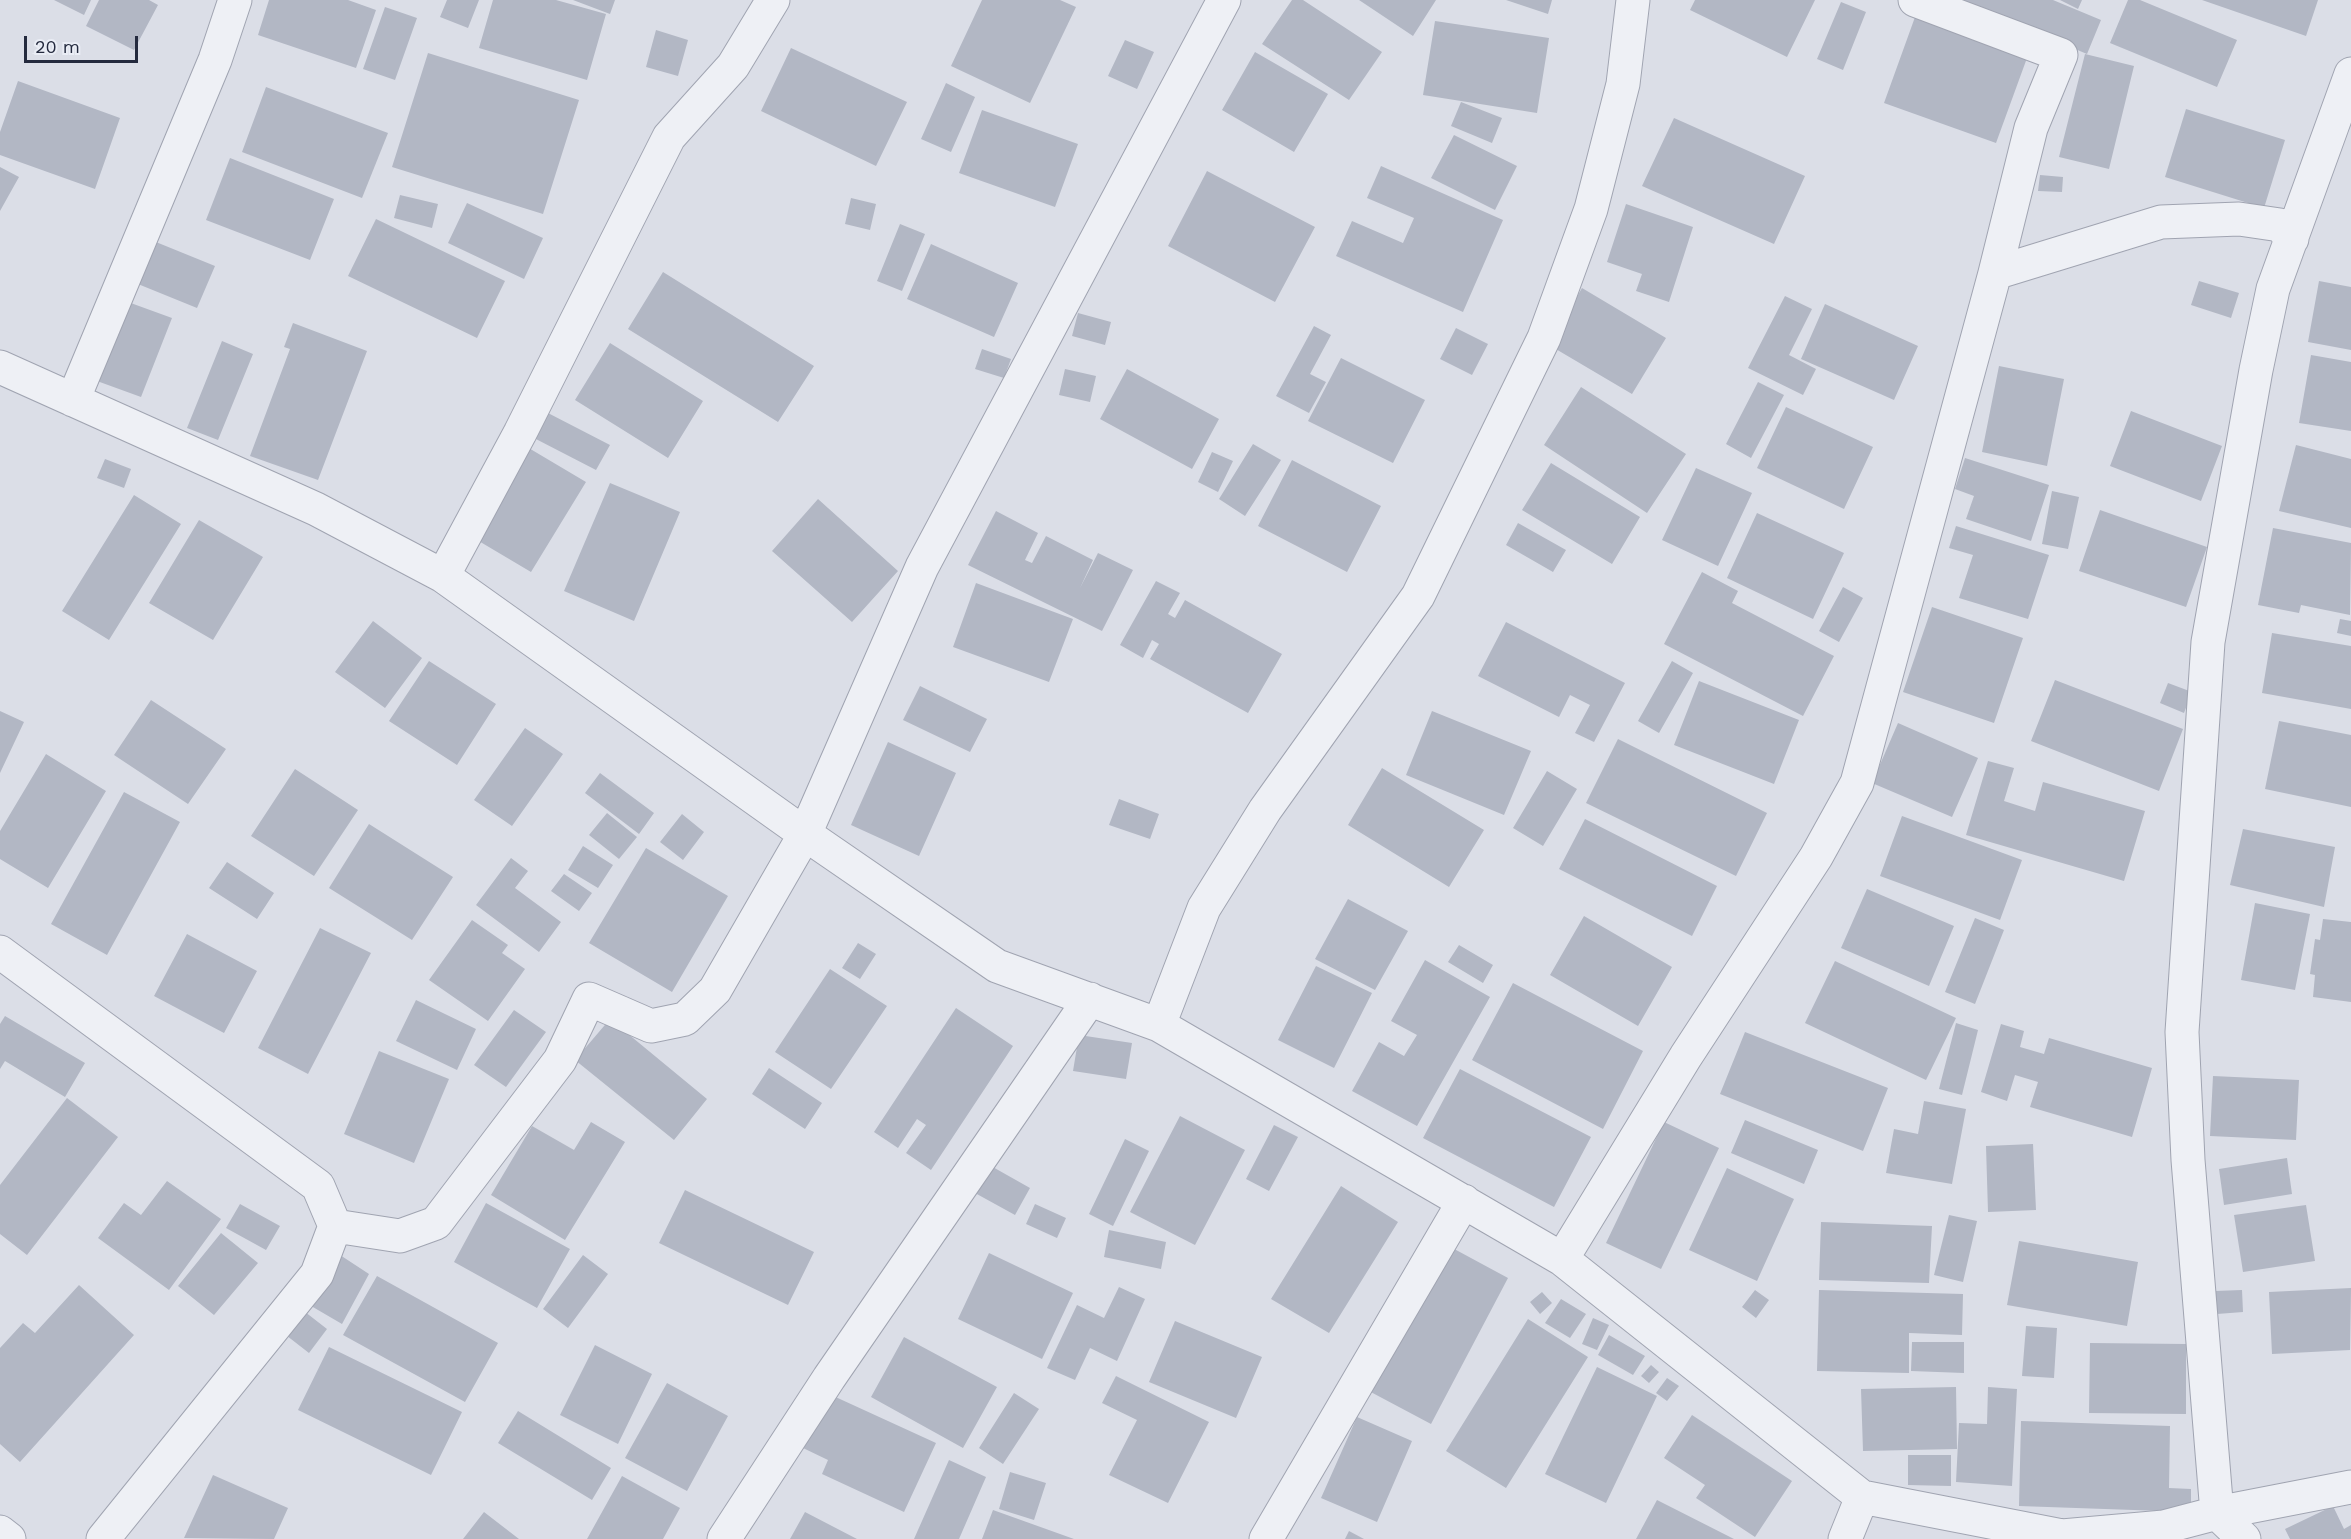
<!DOCTYPE html>
<style>
body{margin:0}
#map{position:relative;width:2351px;height:1539px;overflow:hidden;background:#dbdee7;font-family:"Work Sans",sans-serif}
canvas{display:block}
.scale{position:absolute;left:24px;top:36px;width:114px;height:27px;box-sizing:border-box;border:3px solid #242a3e;border-top:0;padding-left:8px;font-size:18px;line-height:21px;white-space:nowrap;color:#242a3e;-webkit-text-stroke:4px #eaedf5;paint-order:stroke}
</style>
<div id="map">
<canvas width="2351" height="1539"></canvas>
<div class="scale">20 m</div>
</div>
<script>
const ctx = document.querySelector('canvas').getContext('2d');
ctx.lineJoin = 'round';
function paint(path, color) { ctx.fillStyle = color; ctx.fill(path, 'evenodd'); }
const poly = rows => new Path2D(rows.map(r => 'M' + r).join(''));
function stroke(path, color, width, dash) { ctx.strokeStyle = color; ctx.lineWidth = width; ctx.lineCap = dash ? 'butt' : 'round'; ctx.setLineDash(dash || []); ctx.stroke(path); }
paint(poly([
 [54,0,91,0,84,15],
 [99,0,149,0,158,5,134,50,86,26],
 [269,0,348,0,376,10,356,68,258,35],
 [447,0,479,0,468,28,440,17],
 [493,0,556,0,606,14,587,80,479,48],
 [573,0,615,0,610,14],
 [982,0,1060,0,1076,7,1030,103,951,66],
 [1292,0,1303,0,1382,52,1349,100,1262,44],
 [1359,0,1436,0,1413,36],
 [1506,0,1552,0,1548,14],
 [1695,0,1815,0,1787,57,1690,10],
 [1959,0,2053,0,2101,20,2087,54],
 [2060,0,2082,0,2078,9],
 [2128,0,2140,0,2237,40,2217,87,2110,43],
 [2202,0,2318,0,2306,36],
 [1841,2,1866,12,1843,70,1817,59],
 [1919,6,2031,47,1996,143,1884,103],
 [385,7,417,18,395,80,363,69],
 [1435,21,1549,38,1537,113,1423,95],
 [656,30,688,40,678,76,646,67],
 [1125,40,1154,52,1137,89,1108,76],
 [791,48,907,102,876,166,761,111],
 [1255,52,1328,94,1294,152,1222,110],
 [428,53,579,100,543,214,392,167],
 [2085,54,2134,66,2109,169,2059,157],
 [18,81,120,118,95,189,0,155,0,132],
 [946,83,975,97,951,152,921,139],
 [266,87,388,133,362,198,242,152],
 [1461,102,1502,118,1492,143,1451,126],
 [2186,109,2285,140,2264,208,2165,177],
 [982,110,1078,144,1055,207,959,173],
 [1674,118,1805,176,1774,244,1642,186],
 [1454,135,1517,166,1495,210,1431,178],
 [230,158,334,199,310,260,206,220],
 [1381,166,1503,220,1463,312,1336,256,1352,221,1403,243,1414,218,1367,198],
 [0,167,19,177,0,211],
 [1207,171,1315,227,1275,302,1168,246],
 [2040,175,2063,177,2062,192,2038,191],
 [400,195,438,204,432,228,394,218],
 [851,198,876,204,870,230,845,224],
 [467,203,543,238,524,279,448,243],
 [1626,204,1693,227,1669,302,1636,291,1642,274,1607,262],
 [376,219,505,281,477,338,348,276],
 [900,224,925,234,902,291,877,281],
 [151,240,215,266,197,308,133,282],
 [931,244,1018,283,994,337,907,299],
 [663,272,814,366,778,422,628,329],
 [2199,281,2239,293,2231,318,2191,305],
 [2319,281,2351,287,2351,350,2308,342],
 [1582,288,1666,338,1632,394,1549,345],
 [1785,296,1812,309,1789,355,1816,369,1803,395,1748,368],
 [117,298,172,318,141,397,86,377],
 [1825,304,1918,346,1894,400,1801,359],
 [1078,313,1111,322,1105,345,1072,336],
 [293,323,367,351,318,480,250,456,290,349,284,347],
 [1314,326,1331,335,1310,374,1326,382,1309,413,1276,396],
 [1456,328,1488,344,1472,375,1440,359],
 [222,341,253,354,218,440,187,428],
 [610,343,703,401,668,458,575,400],
 [982,349,1011,359,1004,378,975,369],
 [2311,355,2351,362,2351,431,2299,423],
 [1341,358,1425,400,1393,463,1308,421],
 [1999,366,2064,379,2047,466,1982,452],
 [1065,369,1096,376,1090,402,1059,395],
 [1127,369,1219,419,1192,469,1100,419],
 [1758,382,1784,395,1751,458,1726,444],
 [1581,387,1686,454,1647,513,1544,445],
 [1786,407,1873,447,1844,509,1757,468],
 [2131,411,2222,446,2201,501,2110,466],
 [546,412,610,445,596,470,532,437],
 [1253,444,1281,460,1245,516,1219,499],
 [2296,445,2351,459,2351,528,2279,511],
 [527,447,586,482,531,572,472,537],
 [1212,452,1233,461,1218,492,1198,482],
 [1965,458,2049,485,2031,541,1966,519,1974,496,1955,489],
 [105,459,131,469,124,488,97,478],
 [1292,460,1381,506,1347,572,1258,526],
 [1551,463,1640,517,1612,564,1522,510],
 [1696,468,1752,493,1718,566,1662,540],
 [610,483,680,512,634,621,564,591],
 [2052,491,2079,497,2068,549,2042,544],
 [134,495,181,524,109,640,62,611],
 [818,499,898,571,852,622,772,551],
 [2100,510,2207,547,2186,607,2079,571],
 [996,511,1038,533,1025,560,1032,563,1046,536,1093,560,1080,588,1098,553,1133,570,1102,631,968,565],
 [1757,513,1844,553,1813,619,1727,578],
 [199,520,263,557,213,640,149,603],
 [1518,523,1566,550,1553,572,1506,545],
 [1956,526,2049,555,2028,619,1959,598,1973,555,1949,548],
 [2273,528,2351,543,2350,615,2301,605,2299,613,2258,605],
 [1702,572,1738,591,1732,603,1834,656,1803,716,1664,644],
 [1156,581,1180,593,1168,614,1175,618,1185,600,1282,654,1248,713,1150,659,1159,644,1152,640,1143,658,1120,645],
 [976,583,1073,619,1049,682,953,647],
 [1843,587,1863,598,1839,642,1819,631],
 [1932,607,2023,638,1994,723,1903,692],
 [2340,619,2351,621,2351,636,2337,633],
 [373,621,422,658,385,708,335,672],
 [1506,622,1625,683,1594,742,1575,733,1590,705,1570,695,1559,717,1478,676],
 [2272,633,2351,646,2351,709,2262,693],
 [429,661,496,704,457,765,389,721],
 [1672,661,1693,673,1659,733,1638,721],
 [2055,680,2183,729,2159,791,2031,741],
 [1699,681,1799,720,1774,784,1674,745],
 [2168,683,2192,692,2184,713,2160,703],
 [920,686,987,719,970,752,903,720],
 [151,700,226,749,188,804,114,755],
 [0,711,24,722,0,773],
 [1432,711,1531,751,1504,815,1406,775],
 [2279,721,2351,735,2351,807,2265,789],
 [1898,723,1978,758,1952,817,1872,783],
 [525,728,563,754,512,826,474,800],
 [1618,739,1767,813,1736,876,1586,803],
 [888,742,956,773,919,856,851,825],
 [46,754,106,791,48,888,0,859,0,831],
 [1988,761,2014,768,2004,801,2035,811,2043,782,2145,811,2124,881,1966,835],
 [1382,768,1484,830,1449,887,1348,825],
 [295,769,358,810,314,876,251,836],
 [1547,771,1577,789,1543,846,1513,828],
 [600,773,654,813,639,834,585,793],
 [124,792,180,822,107,955,51,924],
 [1119,799,1159,814,1150,839,1109,825],
 [607,813,637,837,619,859,589,835],
 [682,814,704,832,683,860,660,842],
 [1902,816,2022,860,2000,920,1880,876],
 [1585,819,1717,886,1692,936,1559,869],
 [369,824,453,877,412,940,329,888],
 [2243,829,2335,847,2324,907,2230,885],
 [583,846,613,865,598,888,568,870],
 [646,848,728,896,672,992,589,943],
 [511,858,528,871,515,888,561,922,539,952,476,905],
 [227,862,274,893,257,919,209,888],
 [564,874,592,893,579,911,551,891],
 [1867,889,1954,926,1929,986,1841,948],
 [1348,899,1408,931,1375,990,1315,959],
 [2255,903,2310,914,2295,990,2241,980],
 [1584,916,1672,967,1638,1026,1550,975],
 [1975,918,2004,930,1975,1004,1945,992],
 [2323,919,2351,922,2351,1002,2313,997,2315,975,2310,974,2315,939,2320,940],
 [472,920,508,945,502,953,525,969,488,1021,429,980],
 [320,928,371,953,308,1074,258,1048],
 [187,934,257,971,224,1033,154,996],
 [858,943,876,954,860,979,842,968],
 [1459,945,1493,965,1483,983,1448,962],
 [1425,960,1490,997,1417,1126,1352,1091,1379,1042,1404,1056,1417,1035,1391,1021],
 [1835,961,1956,1018,1926,1080,1805,1023],
 [1316,966,1372,993,1334,1068,1278,1040],
 [830,969,887,1006,831,1089,775,1052],
 [1513,983,1643,1051,1603,1129,1472,1060],
 [416,1000,476,1029,457,1070,396,1041],
 [956,1008,1013,1046,931,1170,906,1153,926,1125,917,1119,898,1148,874,1132],
 [514,1010,546,1032,506,1087,474,1065],
 [5,1016,85,1063,65,1097,5,1061,0,1069,0,1024],
 [610,1019,707,1099,674,1140,575,1060],
 [1956,1023,1978,1030,1962,1095,1939,1089],
 [2001,1024,2024,1031,2020,1047,2044,1054,2049,1038,2152,1068,2132,1137,2030,1107,2038,1082,2015,1075,2007,1101,1981,1092],
 [1745,1032,1888,1088,1863,1151,1720,1094],
 [1079,1035,1132,1043,1126,1079,1073,1071],
 [379,1051,449,1079,414,1163,344,1134],
 [769,1068,822,1103,805,1129,752,1094],
 [1460,1069,1591,1137,1554,1207,1423,1138],
 [2213,1076,2299,1080,2296,1140,2210,1136],
 [67,1098,118,1137,27,1255,0,1234,0,1185],
 [1924,1101,1966,1109,1952,1184,1886,1173,1894,1129,1918,1134],
 [1180,1116,1245,1150,1195,1245,1130,1212],
 [1745,1120,1818,1150,1804,1184,1731,1153],
 [591,1122,625,1142,565,1240,491,1195,532,1126,574,1150],
 [1664,1122,1719,1148,1661,1269,1606,1243],
 [1274,1125,1298,1137,1269,1191,1246,1179],
 [1125,1139,1149,1151,1113,1226,1089,1214],
 [2033,1144,2036,1210,1988,1212,1986,1146],
 [2287,1158,2292,1194,2224,1205,2219,1169],
 [991,1166,1030,1188,1015,1215,975,1193],
 [1727,1168,1794,1199,1757,1281,1689,1250],
 [167,1181,221,1219,169,1290,98,1238,124,1203,141,1215],
 [1341,1186,1398,1222,1329,1333,1271,1299],
 [685,1190,814,1252,788,1305,659,1243],
 [486,1203,570,1249,537,1308,454,1262],
 [240,1204,280,1226,266,1250,226,1228],
 [1035,1204,1066,1218,1057,1238,1026,1224],
 [2306,1205,2315,1261,2243,1272,2234,1215],
 [1949,1215,1977,1221,1963,1282,1934,1275],
 [1821,1222,1932,1226,1929,1283,1819,1280],
 [1109,1230,1166,1242,1161,1269,1104,1257],
 [221,1233,258,1263,214,1315,178,1286],
 [2019,1241,2138,1262,2127,1326,2007,1305],
 [1445,1244,1508,1278,1431,1424,1367,1390],
 [989,1253,1073,1293,1042,1359,958,1319],
 [340,1255,369,1274,342,1324,306,1303],
 [583,1255,608,1274,568,1328,543,1309],
 [377,1276,498,1343,465,1402,343,1335],
 [79,1285,134,1335,20,1462,0,1444,0,1348,23,1323,35,1333],
 [1119,1287,1145,1299,1117,1361,1090,1348,1075,1380,1047,1368,1077,1305,1104,1318],
 [2351,1288,2350,1350,2272,1354,2269,1292],
 [1755,1290,1769,1300,1756,1318,1742,1307],
 [1819,1290,1963,1294,1962,1335,1909,1333,1909,1373,1817,1371],
 [2242,1290,2243,1312,2217,1314,2215,1291],
 [1542,1292,1552,1303,1540,1314,1530,1302],
 [1561,1299,1586,1314,1570,1338,1545,1323],
 [300,1308,327,1329,309,1353,282,1332],
 [1593,1318,1609,1325,1597,1350,1582,1344],
 [1528,1319,1588,1357,1506,1488,1446,1451],
 [1175,1321,1262,1357,1236,1418,1149,1382],
 [2026,1326,2057,1328,2054,1378,2022,1376],
 [1609,1335,1645,1356,1633,1375,1598,1355],
 [904,1337,997,1387,963,1448,871,1397],
 [1912,1342,1964,1342,1964,1373,1911,1371],
 [2090,1343,2186,1344,2186,1414,2089,1413],
 [595,1345,652,1374,618,1444,560,1415],
 [329,1347,462,1412,431,1475,298,1410],
 [1651,1365,1659,1372,1649,1383,1641,1376],
 [1597,1367,1657,1396,1606,1503,1545,1474],
 [1116,1376,1209,1422,1168,1503,1109,1475,1137,1420,1102,1403],
 [1667,1378,1679,1386,1667,1401,1656,1393],
 [667,1383,728,1416,687,1491,625,1458],
 [1956,1387,1957,1449,1863,1451,1861,1389],
 [1988,1387,2017,1389,2012,1486,1956,1482,1959,1423,1987,1424],
 [1014,1393,1039,1409,1003,1464,979,1448],
 [829,1394,936,1443,904,1512,822,1474,828,1460,803,1448],
 [518,1411,611,1468,592,1500,498,1443],
 [1692,1415,1792,1481,1755,1537,1696,1498,1705,1485,1664,1458],
 [1357,1417,1412,1441,1377,1522,1321,1498],
 [2021,1421,2170,1426,2169,1488,2191,1489,2191,1512,2019,1506],
 [1908,1455,1951,1455,1951,1486,1908,1485],
 [949,1460,986,1477,959,1539,914,1539],
 [1010,1472,1046,1483,1034,1520,999,1509],
 [213,1475,288,1508,274,1539,184,1538],
 [622,1476,680,1508,663,1539,587,1539],
 [1657,1500,1734,1539,1636,1539],
 [2333,1506,2344,1529,2351,1525,2351,1539,2290,1539,2285,1529],
 [993,1510,1074,1539,982,1539],
 [484,1512,519,1539,463,1539],
 [805,1512,857,1539,790,1539],
 [1349,1531,1364,1539,1345,1539]
]), '#b2b7c4');
const minor = poly([
 [1915,0,2061,55,2031,128,1995,273],
 [0,367,316,509,443,576,805,834,997,966,1159,1025,1562,1259,1862,1497,2062,1536,2164,1527,2217,1513,2351,1487],
 [73,400,215,60,235,0],
 [443,576,520,433,669,137,733,66,773,0],
 [0,952,318,1186,335,1226,317,1274,103,1539],
 [1159,1025,1204,908,1265,810,1418,596,1544,338,1591,209,1623,84,1633,0],
 [335,1226,400,1236,436,1223,560,1060,589,999,651,1026,685,1019,715,990,805,834,922,567,1224,0],
 [1562,1259,1686,1056,1816,857,1857,783,1995,273,2161,222,2239,219,2280,225,2292,239],
 [0,1532,9,1539],
 [724,1539,829,1378,1090,999],
 [1266,1539,1464,1201],
 [1845,1539,1862,1497],
 [2244,1539,2217,1513,2188,1160,2182,1032,2208,642,2256,370,2273,289,2351,74]
]);
stroke(minor, '#a0a4b1', 35);
stroke(minor, '#eef0f5', 33);
</script>
